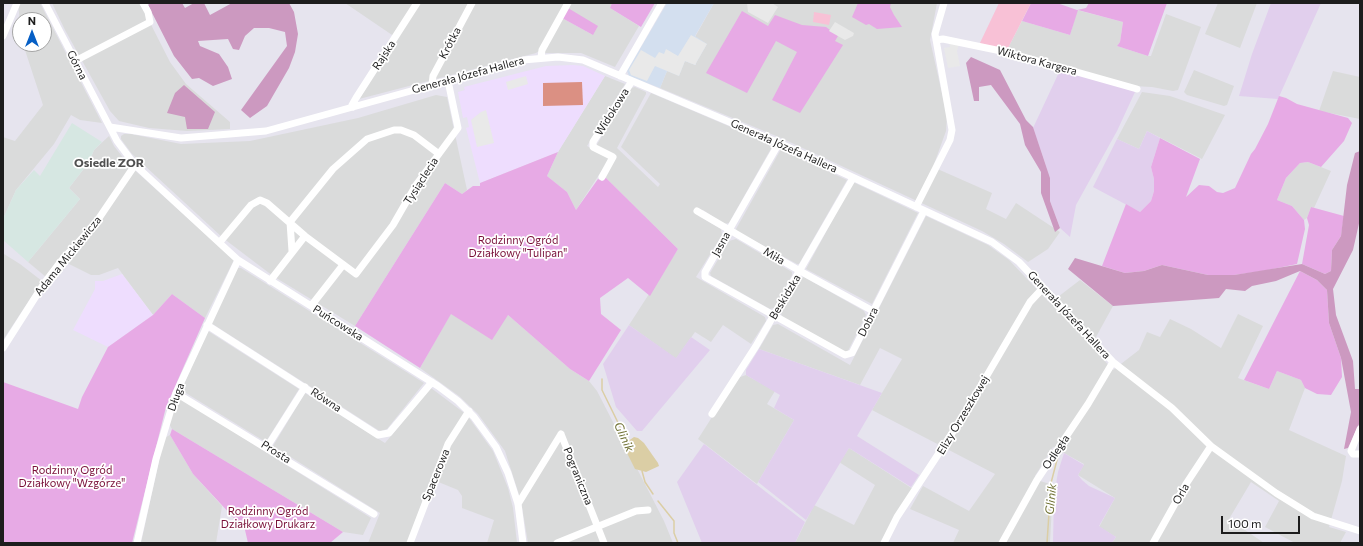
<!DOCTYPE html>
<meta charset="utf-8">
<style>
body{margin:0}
#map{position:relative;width:1363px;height:546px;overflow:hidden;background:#e6e4ee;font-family:Commissioner,sans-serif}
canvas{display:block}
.frame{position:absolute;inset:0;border:4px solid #1d1d1d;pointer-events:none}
.north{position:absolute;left:12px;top:12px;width:40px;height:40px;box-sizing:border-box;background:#fff;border:1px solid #a5a5a5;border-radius:50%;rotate:0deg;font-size:11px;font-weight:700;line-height:16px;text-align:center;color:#1d1d1d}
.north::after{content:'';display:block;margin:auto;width:14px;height:18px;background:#065fc5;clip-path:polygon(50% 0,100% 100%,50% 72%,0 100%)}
.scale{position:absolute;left:1221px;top:516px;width:79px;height:18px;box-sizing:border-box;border:2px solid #1d1d1d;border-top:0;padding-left:5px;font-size:12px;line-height:14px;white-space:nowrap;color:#1d1d1d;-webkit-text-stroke:3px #fff;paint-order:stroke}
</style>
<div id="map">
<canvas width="1363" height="546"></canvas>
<div class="frame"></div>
<div class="north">N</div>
<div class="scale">100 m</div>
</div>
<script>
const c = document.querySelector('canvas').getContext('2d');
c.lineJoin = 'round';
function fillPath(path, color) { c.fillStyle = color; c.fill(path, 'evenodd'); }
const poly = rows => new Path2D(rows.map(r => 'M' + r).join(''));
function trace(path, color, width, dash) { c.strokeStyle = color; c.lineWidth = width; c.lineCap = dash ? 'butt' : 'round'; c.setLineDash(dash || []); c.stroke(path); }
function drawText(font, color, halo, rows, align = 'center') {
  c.font = font + ' Commissioner,sans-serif'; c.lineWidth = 3.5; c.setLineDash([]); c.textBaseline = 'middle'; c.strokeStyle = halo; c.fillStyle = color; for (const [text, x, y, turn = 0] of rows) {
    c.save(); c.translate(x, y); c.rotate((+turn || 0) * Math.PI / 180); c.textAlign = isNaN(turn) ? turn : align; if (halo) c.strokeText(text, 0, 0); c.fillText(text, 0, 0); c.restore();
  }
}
fillPath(poly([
 [18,3,40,3,102,123,80,120,71,115,54,144,16,190,3,219,3,137,15,141,43,105,23,44,44,44,44,20,20,20,20,22],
 [52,3,140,3,170,62,186,84,230,122,230,129,187,131,149,128,119,121,110,111,65,30],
 [345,3,565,3,539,51,536,53,359,99,398,39],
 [571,3,612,3,610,8,639,26,615,67,581,53,545,53,545,49,562,18,593,35,568,8],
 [714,3,937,3,930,40,947,116,946,131,933,167,992,193,986,209,1006,219,1016,203,1060,232,1048,249,1028,262,1004,244,982,231,781,138,660,88,667,71,685,61,696,65,695,37],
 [1218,3,1257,3,1240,48,1205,34],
 [1077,10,1123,22,1120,42,1117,46,1148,56,1151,56,1166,14,1201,27,1178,90,1173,91,1152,87,1133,86,1007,50,1022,21,1070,35],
 [1194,70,1234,86,1227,105,1224,106,1187,95,1184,92],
 [1333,71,1360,77,1360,119,1319,111],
 [605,76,625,84,587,146,610,158,576,210,567,192,547,176,558,152],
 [635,87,646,92,646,94,617,148,658,187,660,184,621,147,651,93,773,145,729,223,724,224,703,210,699,216,721,229,722,235,696,277,765,317,766,321,751,344,723,325,711,342,695,332,676,359,629,325,678,249,605,177,616,156,596,146,631,88],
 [1142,92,1170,96,1225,115,1202,159,1147,131,1139,149,1117,139],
 [436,95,447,97,467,190,462,194,445,183,355,326,273,276,223,238,132,154,121,139,121,136,124,134,131,134,181,144,250,141,358,118],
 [109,136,114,146,128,164,234,260,205,318,172,294,153,315,118,268,99,275,91,275,69,264,62,256,46,277,28,262,80,199,69,188,89,162,94,150],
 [781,149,847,180,799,264,797,264,738,232,736,229],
 [1308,162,1331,171,1314,208,1311,207,1307,218,1304,220,1292,206,1277,200,1286,178,1300,163],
 [853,182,918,213,872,304,806,269],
 [926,216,988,245,1009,260,1050,303,1080,280,1113,306,1091,346,1113,370,1139,350,1147,332,1160,337,1170,319,1191,329,1221,348,1238,314,1263,326,1238,378,1269,389,1277,371,1301,380,1305,388,1289,430,1346,456,1342,481,1329,527,1346,532,1340,543,1295,543,1265,527,1279,501,1251,482,1229,519,1264,543,1112,543,1116,537,1099,527,1115,498,1078,475,1084,464,1053,447,1035,476,1037,480,1053,485,1050,543,953,543,959,530,910,509,923,486,969,511,995,474,872,410,902,359,880,348,860,385,759,349,773,325,778,324,850,365],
 [736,239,792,272,792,275,774,308,770,309,711,276,710,273,729,241],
 [3,251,4,254,20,264,42,281,3,340],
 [237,268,241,268,424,383,387,429,381,431,378,430,211,323],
 [804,277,864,311,866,315,848,351,844,352,782,317,781,313,801,278],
 [451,313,508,315,570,369,589,381,597,391,664,521,673,543,528,543,521,501,505,451,478,414,459,396,420,368],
 [208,331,299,389,267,440,264,441,181,390],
 [746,375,775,391,767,404,794,420,757,484,698,439,737,378],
 [431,388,467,415,493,451,508,488,513,508,517,543,487,543,494,520,462,508,462,496,458,490,431,479,407,543,368,543,380,513,273,446,305,393,385,443],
 [178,397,371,518,363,535,343,532,172,429,169,424],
 [170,435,193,474,222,506,216,543,141,543,164,438],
 [849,448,913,489,895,516,880,543,795,543,814,505,854,525,875,485,839,462]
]), '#dadbdb');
fillPath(poly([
 [667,3,714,3,695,36,707,44,695,65,685,61,679,76,667,71,660,88,629,76,627,71]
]), '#d3dfef');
fillPath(poly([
 [72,123,102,142,94,150,89,162,69,188,80,199,28,262,3,240,3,219,16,190,34,170,40,176]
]), '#d6e7e2');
fillPath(poly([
 [573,65,583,66,605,76,558,152,480,183,466,128,469,127,467,117,463,118,458,92,465,90,464,87,546,66],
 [122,274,153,315,108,347,73,330,95,289,95,281,103,281]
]), '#eeddfe');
fillPath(poly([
 [1271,3,1321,3,1278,99,1239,96,1252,54],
 [1061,68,1133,89,1135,92,1117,131,1076,205,1070,237,1060,228,1050,201,1050,178,1033,128],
 [1147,131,1160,138,1151,167,1154,179,1154,191,1151,201,1140,212,1093,187,1117,139,1139,149],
 [629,325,676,358,691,337,710,350,642,431,637,431,616,407,603,364],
 [759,349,882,393,857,436,919,475,911,487,849,448,806,520,758,482,794,420,774,408,780,395,746,375,746,370],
 [704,444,805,522,795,543,702,543,677,482],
 [1064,453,1084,465,1078,475,1082,480,1089,486,1115,498,1099,526,1116,537,1112,543,1053,543,1054,496,1058,472]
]), '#e1cfed');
fillPath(poly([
 [612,3,655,3,641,27,610,8],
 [858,3,891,3,890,7,894,15,902,27,877,29,869,24,866,25,852,17],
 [1031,3,1057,3,1077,10,1086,8,1089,3,1167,3,1148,56,1117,46,1120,42,1123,22,1078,10,1070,35,1022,21],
 [568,8,598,26,593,35,562,18],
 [742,11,768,26,775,15,802,25,826,27,838,36,835,41,843,45,800,113,772,100,797,52,776,41,747,93,706,73],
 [1279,96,1286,98,1297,104,1348,118,1352,123,1344,141,1321,167,1308,162,1300,163,1286,178,1277,200,1292,206,1304,220,1305,229,1297,264,1263,271,1234,275,1208,275,1162,265,1144,271,1125,273,1102,266,1126,204,1140,212,1151,201,1154,191,1154,179,1151,167,1160,138,1200,159,1186,197,1199,185,1209,186,1217,192,1223,193,1235,188,1251,154,1255,149,1268,124],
 [558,152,547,176,567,192,576,210,598,179,602,181,605,177,678,249,650,296,628,278,600,298,601,314,621,330,589,381,570,369,508,315,492,340,451,314,420,368,355,326,445,183,462,194,473,186,480,186,480,183],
 [1311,207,1344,216,1341,236,1332,250,1331,271,1325,274,1302,264,1309,225,1307,218],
 [1300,271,1317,280,1327,290,1329,323,1341,358,1342,377,1331,395,1317,394,1305,388,1301,380,1277,371,1269,389,1244,380],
 [172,294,205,318,166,407,132,543,3,543,3,382,78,409,82,397,108,347,153,315],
 [172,429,343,532,330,543,248,543,245,530,193,474,170,435]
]), '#e7aae5');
fillPath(poly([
 [151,3,182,3,185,8,194,3,204,3,210,15,232,3,289,3,294,12,298,34,295,52,289,68,267,106,250,118,241,110,287,46,285,32,269,28,254,28,245,36,239,50,233,49,228,39,198,41,200,46,219,54,228,67,232,79,213,86,199,78,192,79,174,56,148,5],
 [971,57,1000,70,1026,120,1033,127,1050,178,1050,201,1060,228,1055,232,1041,193,1041,172,1025,145,1020,124,991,85,979,87,979,101,974,101,966,63],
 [184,85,215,112,208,129,187,129,185,117,167,113,175,93],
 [1360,151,1360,219,1353,250,1333,289,1336,315,1353,361,1355,389,1360,389,1360,422,1348,448,1344,449,1351,412,1341,358,1329,323,1327,290,1317,280,1300,271,1276,281,1252,286,1245,291,1226,289,1219,298,1113,306,1068,269,1075,258,1125,273,1144,271,1162,265,1208,275,1234,275,1302,264,1325,274,1331,271,1332,250,1341,236,1347,185,1355,153]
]), '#cc99c0');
fillPath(poly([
 [999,3,1031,3,1007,50,979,45],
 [814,12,831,15,829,25,813,22]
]), '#f8c1d6');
fillPath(poly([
 [582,82,583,105,543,106,543,83]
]), '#db9083');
fillPath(poly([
 [747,3,772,3,778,7,768,23,748,12],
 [835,22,854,33,853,36,845,40,829,31],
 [691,35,707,44,695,65,685,61,679,76,655,66,647,81,631,75,629,70,641,50,655,58,659,52,664,54,666,49,678,56],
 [949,42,959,44,957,51,960,66,948,68,944,48,950,47],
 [526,76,528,84,508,90,506,82],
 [486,110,494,143,477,147,471,120,481,112]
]), '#e9e9e9');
fillPath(poly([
 [634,437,638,438,644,443,658,463,659,466,646,472,635,469,624,447,624,444]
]), '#dbcea5');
trace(poly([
 [602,379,602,390,628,443],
 [642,471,645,482,653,494],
 [658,501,674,521,674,533,678,543],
 [1047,543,1051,483,1058,456]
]), '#dbcea5', 1.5);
trace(poly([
 [45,3,117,141,135,165,238,260,438,386,458,401,474,417,496,447,508,473,518,504,523,543],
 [3,36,17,3],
 [936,40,943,39,1006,52,1137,89],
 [541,57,542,50,568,3],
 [75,61,150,22,148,12,143,3],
 [620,76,662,3],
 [432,85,433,76,472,3],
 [353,107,352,105,356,98,417,3],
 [110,127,181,138,266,131,523,60,558,57,583,60,779,143,992,242,1019,262,1113,362,1172,408,1211,446,1276,493,1313,516,1360,531],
 [779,143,705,272,705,277,845,355,852,353,924,211],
 [602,177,613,157,593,147,593,142,632,81],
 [916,207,950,140,952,130,935,34,944,3],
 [697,211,800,271,873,311],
 [220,242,251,205,260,200,267,203,305,236,356,274,393,225,416,185,458,128,448,81],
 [292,251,290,222,333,169,367,139,394,130,401,130,414,135,439,154],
 [270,281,305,236],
 [311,306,343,265],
 [207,325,378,435,389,433,432,382],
 [3,348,45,282,61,261,95,224,135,165],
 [176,393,374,514],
 [712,414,756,346,853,178],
 [1360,429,1351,451,1353,454,1360,454],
 [561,434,604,543],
 [267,447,305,387],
 [518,504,561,434],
 [137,543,156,459,176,393,238,260],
 [410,543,448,444,469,411],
 [557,543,636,511,648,510],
 [884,543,897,517,962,418,1030,302,1043,288],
 [1002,543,1037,480,1088,404,1113,362],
 [1153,543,1186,484,1211,446]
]), '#fff', 7);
drawText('11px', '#1d1d1d', '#fff', [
 ["Krótka",450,43,-62],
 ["Rajska",384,55,-57],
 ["Wiktora Kargera",1037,61,15],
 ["Górna",77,65,63],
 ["Generała Józefa Hallera",468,75,-15],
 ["Widokowa",612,112,-58],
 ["Generała Józefa Hallera",784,146,24],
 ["Tysiąclecia",421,181,-57],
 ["Jasna",721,244,-61],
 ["Adama Mickiewicza",68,256,-51],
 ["Miła",774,256,30],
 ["Beskidzka",785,297,-59],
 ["Generała Józefa Hallera",1069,315,47],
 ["Dobra",868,322,-63],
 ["Puńcowska",338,323,32],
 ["Długa",176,397,-70],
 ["Równa",326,400,33],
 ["Elizy Orzeszkowej",963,415,-59],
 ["Prosta",276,452,32],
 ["Odległa",1056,452,-56],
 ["Spacerowa",436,475,-68],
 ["Pograniczna",578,476,68],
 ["Orla",1181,494,-61]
]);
drawText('11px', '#780e37', '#fff', [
 ["Rodzinny Ogród",518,240],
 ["Działkowy \"Tulipan\"",518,253],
 ["Rodzinny Ogród",72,470],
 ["Działkowy \"Wzgórze\"",72,483],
 ["Rodzinny Ogród",268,511],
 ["Działkowy Drukarz",268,524]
]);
drawText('bold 12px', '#505050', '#fff', [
 ["Osiedle ZOR",109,163]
]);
drawText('italic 12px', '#727438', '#fff', [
 ["Glinik",624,437,65],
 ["Glinik",1051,499,-85]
]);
</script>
